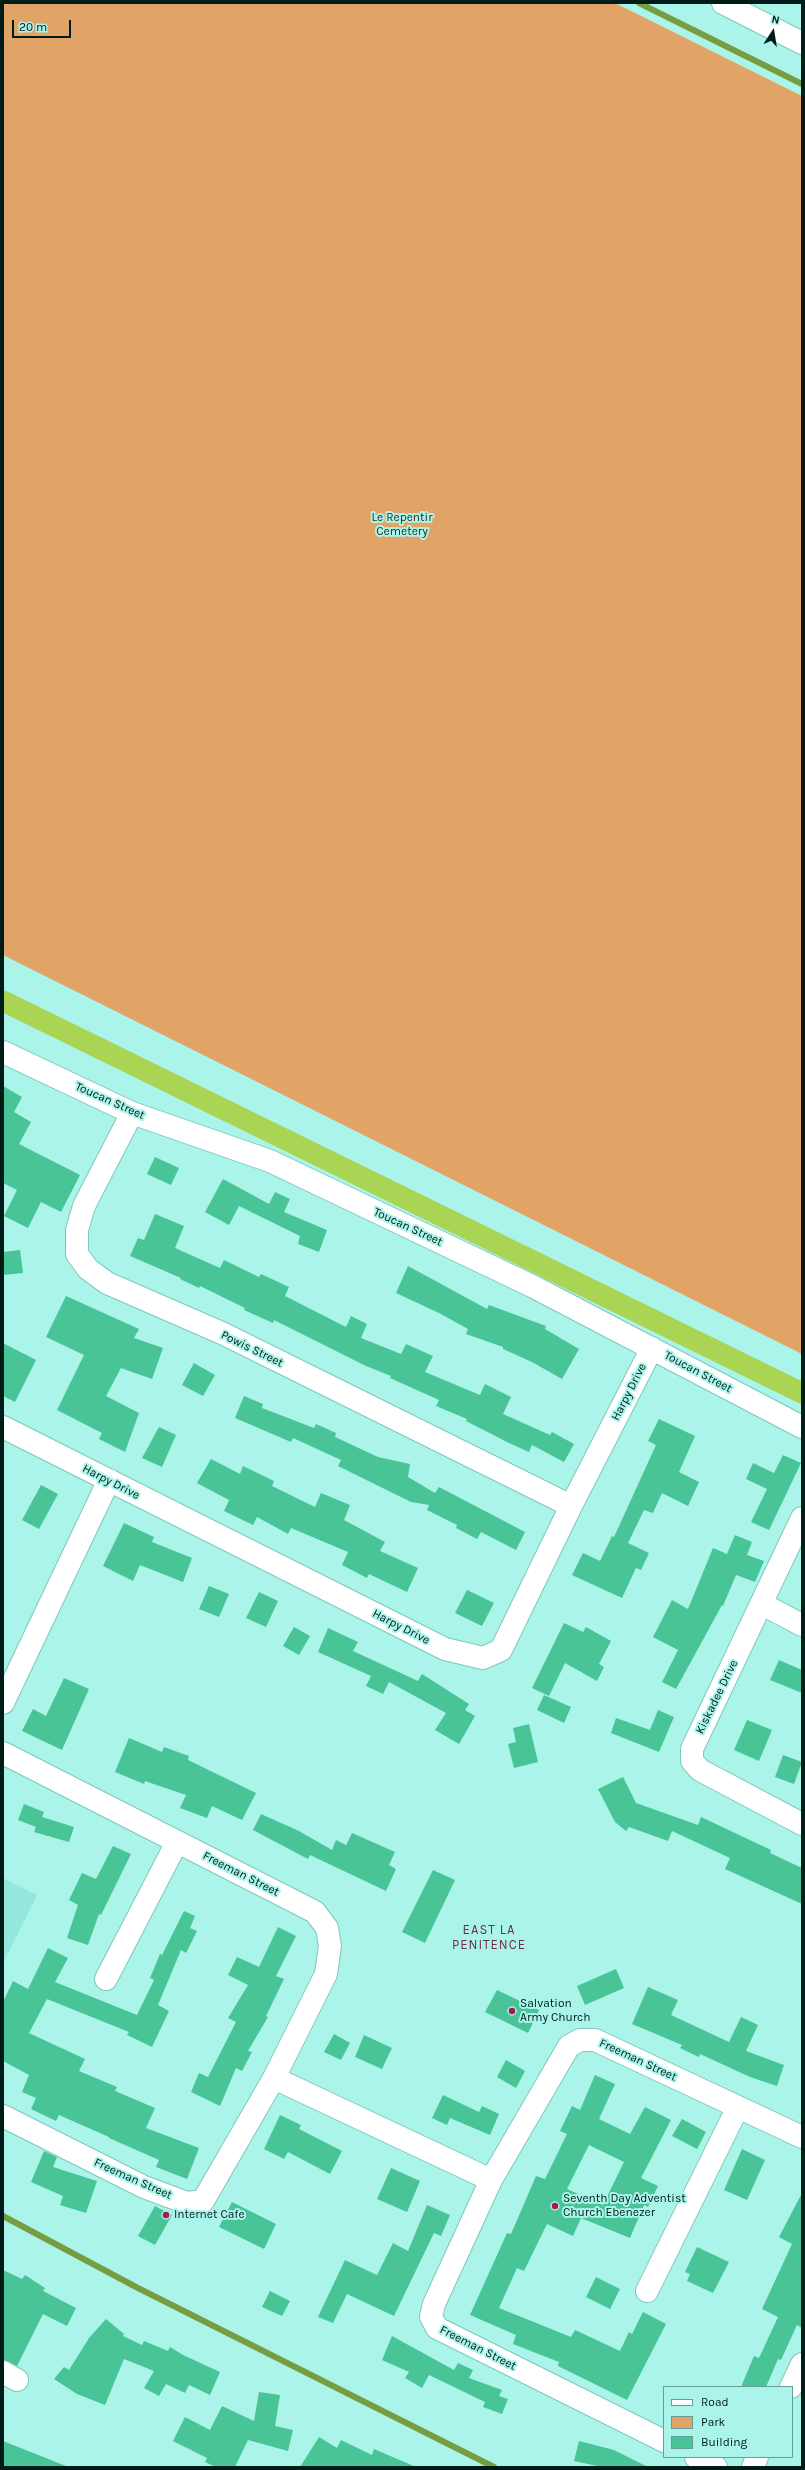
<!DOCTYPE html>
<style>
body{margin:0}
#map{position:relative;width:805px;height:2470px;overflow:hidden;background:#aaf4ea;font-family:Karla,sans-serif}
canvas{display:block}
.frame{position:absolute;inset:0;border:4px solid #001c19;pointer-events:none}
.legend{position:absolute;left:663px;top:2386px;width:130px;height:72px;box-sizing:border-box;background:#aaf4ea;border:1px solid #669e96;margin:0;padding:5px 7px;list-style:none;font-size:12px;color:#001c19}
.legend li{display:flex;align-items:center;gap:8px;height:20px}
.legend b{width:20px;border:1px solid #669e96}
.north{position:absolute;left:753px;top:12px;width:40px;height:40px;-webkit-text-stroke:3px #aaf4ea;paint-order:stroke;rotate:12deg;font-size:11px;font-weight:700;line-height:16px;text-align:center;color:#001c19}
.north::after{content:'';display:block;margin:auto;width:14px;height:18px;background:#001c19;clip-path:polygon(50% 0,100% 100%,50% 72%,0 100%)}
.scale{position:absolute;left:12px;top:20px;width:59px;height:18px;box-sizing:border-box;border:2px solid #001c19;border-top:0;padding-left:5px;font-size:12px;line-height:14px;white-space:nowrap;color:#001c19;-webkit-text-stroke:3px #aaf4ea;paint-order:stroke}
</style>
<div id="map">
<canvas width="805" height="2470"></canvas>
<div class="frame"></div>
<ul class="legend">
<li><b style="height:5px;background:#fff"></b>Road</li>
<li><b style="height:11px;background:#e2a466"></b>Park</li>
<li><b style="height:11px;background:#48c496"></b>Building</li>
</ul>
<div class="north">N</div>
<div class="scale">20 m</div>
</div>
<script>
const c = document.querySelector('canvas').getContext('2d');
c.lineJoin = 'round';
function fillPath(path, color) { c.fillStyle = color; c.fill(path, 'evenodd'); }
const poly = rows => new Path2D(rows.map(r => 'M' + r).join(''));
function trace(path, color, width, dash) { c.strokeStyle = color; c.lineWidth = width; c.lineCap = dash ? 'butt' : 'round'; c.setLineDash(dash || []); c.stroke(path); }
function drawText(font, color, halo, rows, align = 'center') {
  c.font = font + ' Karla,sans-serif'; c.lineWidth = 4; c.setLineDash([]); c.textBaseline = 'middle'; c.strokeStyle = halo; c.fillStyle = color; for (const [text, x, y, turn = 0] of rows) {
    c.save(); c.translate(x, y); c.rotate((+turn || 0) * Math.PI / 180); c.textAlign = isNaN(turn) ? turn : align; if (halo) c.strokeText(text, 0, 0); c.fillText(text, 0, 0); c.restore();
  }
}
fillPath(poly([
 [3,1878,37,1895,3,1963]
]), '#93e7dc');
fillPath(poly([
 [3,3,615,3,802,96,802,1354,3,955]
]), '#e2a466');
trace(poly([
 [639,3,802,84],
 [3,2216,136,2287,494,2467]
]), '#779d42', 6);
trace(poly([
 [3,1001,802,1393]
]), '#aad454', 21);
fillPath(poly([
 [3,1086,22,1097,14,1112,31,1122,19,1144,80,1175,61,1212,41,1202,28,1228,4,1216,17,1190,3,1183],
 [155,1157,179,1168,171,1185,147,1174],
 [223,1179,269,1204,275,1192,290,1199,284,1212,327,1230,319,1252,298,1244,300,1236,239,1206,229,1225,205,1212],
 [155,1214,184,1226,175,1248,220,1268,224,1260,259,1277,261,1274,289,1287,285,1296,346,1327,351,1316,367,1324,361,1338,401,1354,406,1344,433,1356,425,1372,480,1395,485,1384,511,1397,503,1414,550,1435,552,1432,574,1444,564,1462,532,1445,529,1452,509,1443,466,1421,467,1419,436,1406,439,1400,390,1378,391,1376,366,1366,274,1320,273,1323,244,1310,245,1308,200,1286,199,1288,180,1279,181,1278,130,1256,138,1238,144,1240],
 [20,1250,23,1273,3,1275,3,1252],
 [408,1266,487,1309,489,1305,546,1326,545,1329,579,1349,562,1379,532,1362,503,1349,503,1347,466,1334,468,1329,439,1313,396,1293],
 [66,1296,139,1329,134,1338,163,1348,152,1379,121,1368,106,1396,139,1413,125,1452,99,1439,102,1433,57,1410,84,1355,46,1337],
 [3,1343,36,1360,15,1402,3,1396],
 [194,1363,215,1375,203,1396,182,1385],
 [244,1396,263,1404,262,1408,314,1428,316,1424,336,1433,335,1437,378,1457,410,1464,408,1477,435,1493,439,1487,525,1532,516,1550,481,1532,477,1539,456,1528,457,1525,427,1510,429,1505,411,1502,338,1466,341,1460,293,1438,291,1442,235,1418],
 [659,1419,695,1436,679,1472,699,1482,688,1506,662,1493,653,1513,644,1510,628,1543,649,1553,641,1570,636,1568,622,1598,572,1575,583,1553,600,1561,612,1536,614,1537,656,1445,648,1441],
 [159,1427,176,1435,162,1467,142,1458],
 [783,1455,801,1463,769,1530,751,1522,767,1489,746,1479,753,1463,774,1473],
 [211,1459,240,1474,243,1466,274,1481,272,1486,315,1507,321,1493,350,1505,344,1520,385,1542,380,1551,418,1568,407,1592,369,1574,367,1578,342,1565,348,1552,291,1528,288,1534,257,1517,253,1525,224,1511,229,1500,197,1483],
 [41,1485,58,1494,39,1529,22,1520],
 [124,1523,154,1537,152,1542,192,1558,183,1582,140,1565,133,1581,103,1566],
 [735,1535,752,1542,747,1555,764,1561,755,1582,736,1575,723,1606,722,1605,676,1689,662,1682,678,1650,653,1637,672,1600,688,1609,713,1548,727,1554],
 [209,1586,229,1594,219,1617,199,1609],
 [467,1590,494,1603,482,1626,455,1613],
 [259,1592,278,1601,266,1627,246,1618],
 [564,1623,583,1632,586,1627,611,1641,599,1664,604,1667,597,1681,565,1663,549,1696,532,1688],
 [294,1627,310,1636,299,1655,283,1646],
 [328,1628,358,1642,353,1651,418,1681,422,1674,469,1704,465,1710,475,1716,459,1744,435,1730,446,1713,389,1682,383,1694,366,1686,371,1676,318,1652],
 [779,1660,802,1670,802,1693,770,1680],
 [64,1678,89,1689,62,1750,22,1731,33,1709,46,1716],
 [544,1695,571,1707,564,1723,537,1710],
 [658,1710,674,1717,659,1752,611,1733,616,1718,650,1730],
 [747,1720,772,1730,759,1761,734,1750],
 [529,1724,538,1762,514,1768,508,1744,516,1742,513,1728],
 [129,1738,162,1752,164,1747,189,1756,188,1760,256,1793,242,1820,212,1806,207,1818,180,1808,186,1795,145,1781,144,1784,115,1772],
 [783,1755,802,1762,794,1784,775,1777],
 [623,1777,636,1803,698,1825,701,1817,771,1850,770,1853,802,1868,802,1904,725,1869,730,1858,672,1831,668,1841,629,1827,626,1831,615,1822,598,1789],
 [24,1804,44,1812,42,1817,74,1827,69,1842,34,1832,36,1827,18,1820],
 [261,1814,299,1831,332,1850,336,1840,346,1845,352,1833,395,1852,389,1865,396,1869,386,1891,310,1855,308,1859,253,1830],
 [113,1846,131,1854,101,1915,99,1914,88,1945,67,1938,78,1905,69,1900,82,1873,96,1879],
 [433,1870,455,1880,425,1943,402,1932],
 [184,1911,195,1916,190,1928,197,1931,186,1953,181,1950,158,2005,169,2011,152,2047,127,2035,129,2032,47,1999,29,2033,85,2059,79,2071,117,2087,115,2091,155,2108,146,2128,199,2148,187,2179,156,2167,159,2160,109,2138,109,2137,59,2115,56,2121,31,2109,36,2098,22,2092,29,2075,3,2061,3,2002,13,1981,28,1989,48,1948,68,1958,55,1982,137,2015,154,1980,150,1978,160,1954,162,1955],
 [278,1927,296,1936,276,1976,284,1979,266,2016,268,2017,248,2051,252,2052,242,2071,236,2068,220,2106,191,2092,199,2073,208,2077,236,2022,228,2018,248,1985,228,1975,237,1957,259,1967],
 [616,1969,624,1988,585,2005,577,1986],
 [648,1987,678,2000,671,2015,729,2042,741,2017,758,2025,746,2051,784,2065,777,2086,750,2077,700,2054,699,2057,680,2048,682,2045,632,2024],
 [497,1990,539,2010,528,2033,485,2012],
 [334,2034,350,2043,341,2060,324,2052],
 [364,2035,392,2048,382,2069,355,2057],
 [506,2060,525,2071,516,2088,497,2077],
 [595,2075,615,2084,599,2119,630,2134,645,2107,671,2120,641,2178,658,2186,648,2207,644,2205,630,2238,581,2218,573,2236,547,2224,524,2271,517,2268,499,2308,571,2337,575,2330,620,2351,629,2332,632,2334,643,2312,666,2324,627,2400,558,2366,559,2362,513,2344,516,2335,470,2315,507,2233,511,2234,536,2176,545,2179,567,2134,560,2131,572,2106,580,2110],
 [589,2145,624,2162,603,2205,567,2189],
 [443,2095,479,2112,482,2106,499,2114,490,2135,450,2118,447,2125,432,2118],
 [280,2115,301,2125,299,2129,342,2151,330,2174,288,2152,284,2159,264,2149],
 [682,2119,706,2132,697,2149,672,2136],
 [742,2149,765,2160,747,2200,724,2190],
 [44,2151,57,2157,53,2167,97,2181,86,2213,60,2205,63,2196,31,2182],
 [391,2168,420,2181,407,2212,377,2199],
 [802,2193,802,2328,797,2325,781,2360,778,2359,766,2387,741,2387,754,2356,759,2358,778,2317,762,2309,792,2244,779,2237],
 [232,2202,276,2224,264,2249,219,2227],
 [427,2205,450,2215,441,2236,434,2233,394,2316,347,2294,333,2323,318,2317,345,2260,377,2275,393,2243,408,2251],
 [155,2206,172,2215,155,2245,138,2236],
 [697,2247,729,2262,713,2293,687,2281,690,2274,685,2272],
 [3,2270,22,2279,25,2275,45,2288,43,2291,76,2308,67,2326,43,2314,17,2366,3,2360],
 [596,2277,620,2289,610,2309,586,2297],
 [270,2291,290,2301,282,2316,262,2307],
 [106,2319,124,2334,123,2336,142,2345,144,2341,168,2351,170,2347,183,2355,220,2372,210,2395,189,2385,185,2393,166,2384,159,2396,144,2388,154,2371,124,2359,105,2405,77,2394,54,2379,64,2367,69,2370,89,2338],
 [392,2336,454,2370,458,2363,473,2370,469,2378,502,2390,499,2396,508,2399,502,2414,483,2407,485,2402,429,2375,422,2388,405,2378,409,2372,382,2360],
 [259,2392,280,2395,275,2426,293,2430,288,2451,248,2440,235,2467,216,2467,205,2462,207,2458,173,2441,185,2417,210,2430,222,2406,254,2421],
 [319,2437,337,2448,341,2440,372,2455,374,2449,416,2467,300,2467],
 [3,2441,66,2466,66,2467,3,2467],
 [579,2441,614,2450,648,2467,602,2467,574,2461]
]), '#48c496');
const minor = poly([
 [723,3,802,43],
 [3,1052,132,1113,270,1161,534,1287,802,1427],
 [132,1113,84,1206,77,1230,77,1254,88,1269,107,1283,224,1334,571,1506],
 [3,1427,445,1649,483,1658,501,1650,571,1506,652,1348],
 [802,1518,692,1749,692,1761,700,1770,802,1824],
 [762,1604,802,1625],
 [3,1703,109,1480],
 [3,1753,315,1912,327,1928,330,1946,326,1974,274,2078],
 [106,1979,177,1842],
 [3,2116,144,2187,187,2203,203,2201,274,2078,491,2180,434,2304,431,2317,437,2328,664,2441],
 [491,2180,569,2046,580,2040,595,2040,802,2137],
 [647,2291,738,2107],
 [3,2372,17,2380],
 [791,2387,802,2364],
 [696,2457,716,2467],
 [753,2467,757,2457]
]);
trace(minor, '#7fc8be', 24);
trace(minor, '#fff', 22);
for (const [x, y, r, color] of [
 [512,2011,4,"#aa1851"],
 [555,2206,4,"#aa1851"],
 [166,2215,4,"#aa1851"]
]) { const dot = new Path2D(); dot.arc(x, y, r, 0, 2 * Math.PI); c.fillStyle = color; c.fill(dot); trace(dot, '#aaf4ea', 1.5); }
drawText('12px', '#382615', '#aaf4ea', [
 ["Le Repentir",402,518],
 ["Cemetery",402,532]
]);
drawText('12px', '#001c19', '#aaf4ea', [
 ["Toucan Street",110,1101,24],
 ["Toucan Street",408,1227,25],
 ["Powis Street",252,1349,26],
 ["Toucan Street",698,1372,28],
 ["Harpy Drive",629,1392,-63],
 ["Harpy Drive",111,1482,27],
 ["Harpy Drive",401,1627,27],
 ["Kiskadee Drive",717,1697,-64],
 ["Freeman Street",241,1874,27],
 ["Freeman Street",638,2060,25],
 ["Freeman Street",133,2179,24],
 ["Freeman Street",478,2348,27]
]);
drawText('12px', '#001c19', '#aaf4ea', [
 ["Salvation",520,2004],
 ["Army Church",520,2018],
 ["Seventh Day Adventist",563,2199],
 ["Church Ebenezer",563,2213],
 ["Internet Cafe",174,2215]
], 'left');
c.letterSpacing = '1px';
drawText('13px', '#712b3f', '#aaf4ea', [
 ["EAST LA",489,1930],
 ["PENITENCE",489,1945]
]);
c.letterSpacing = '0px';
</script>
